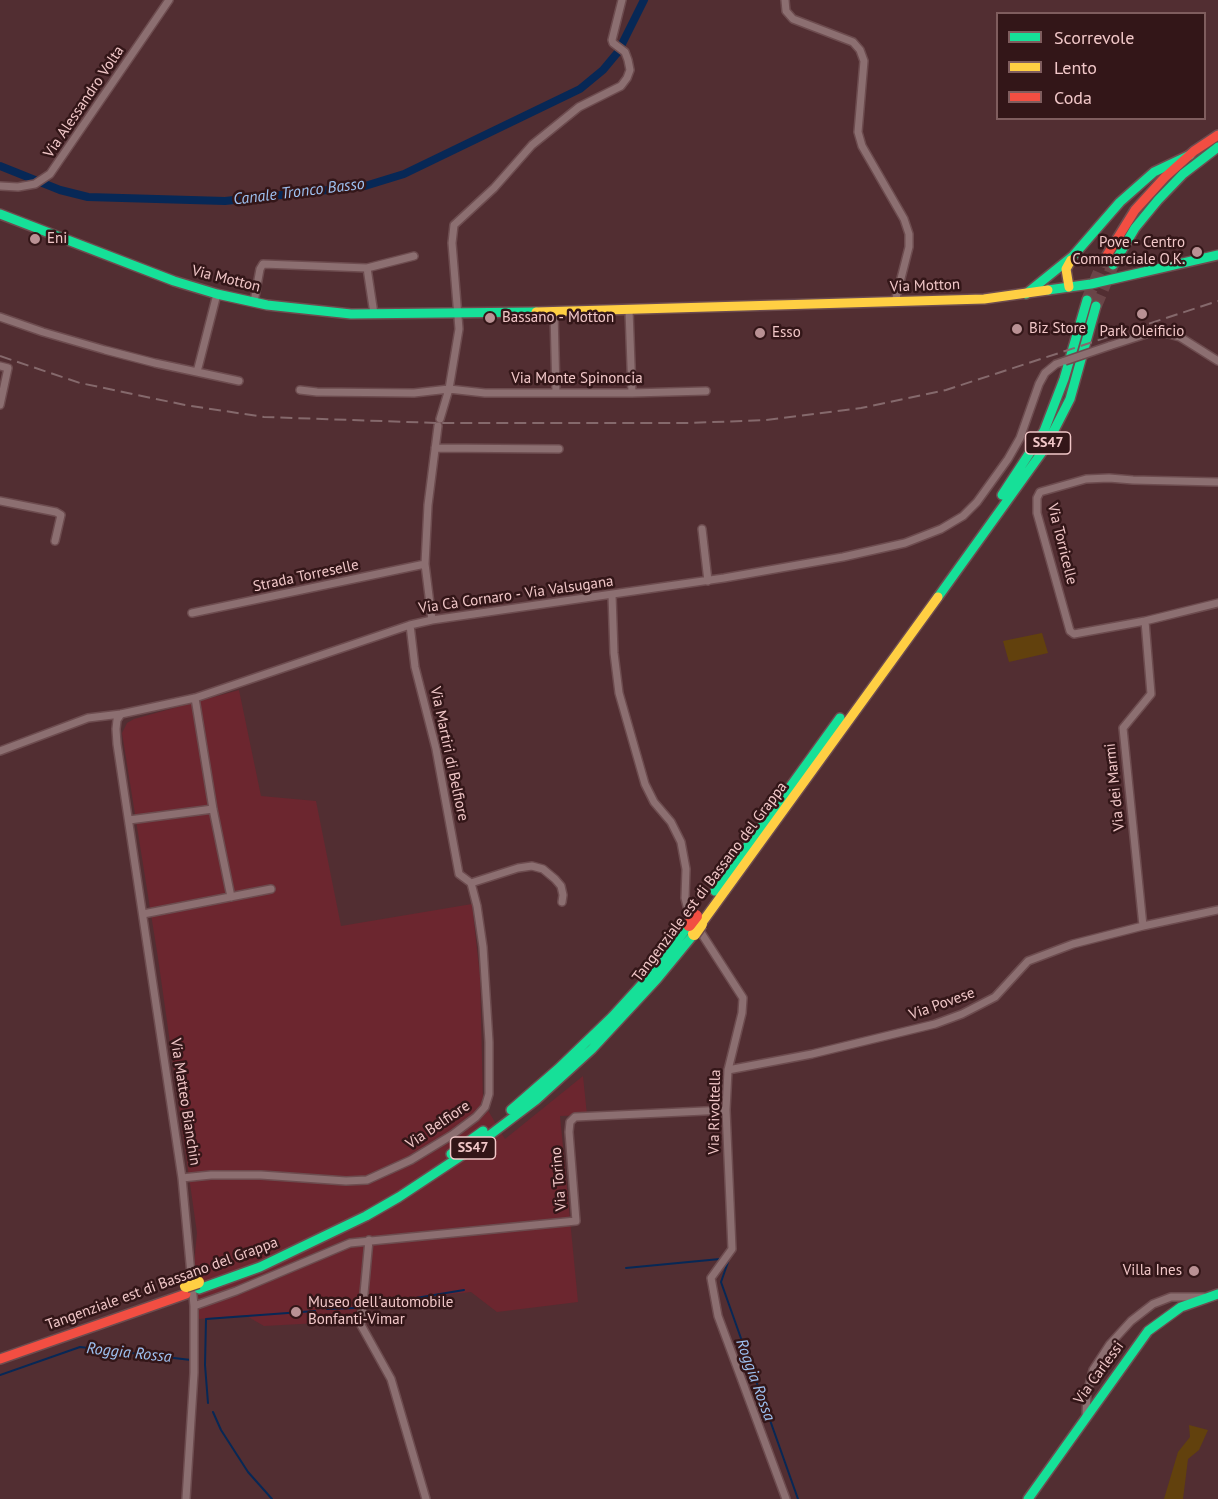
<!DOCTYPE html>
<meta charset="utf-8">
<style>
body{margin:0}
#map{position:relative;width:1218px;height:1499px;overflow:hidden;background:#522e32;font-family:"PT Sans",sans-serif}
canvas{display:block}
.legend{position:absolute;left:996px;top:12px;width:210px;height:108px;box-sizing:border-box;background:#331618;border:2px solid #7f5d5e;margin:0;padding:8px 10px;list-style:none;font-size:18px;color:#f1c7c8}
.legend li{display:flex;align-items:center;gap:12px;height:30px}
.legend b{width:30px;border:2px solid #7f5d5e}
</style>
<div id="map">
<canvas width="1218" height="1499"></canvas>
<ul class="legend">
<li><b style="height:8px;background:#16e098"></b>Scorrevole</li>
<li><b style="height:8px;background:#ffcf43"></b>Lento</li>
<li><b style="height:8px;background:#f24e42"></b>Coda</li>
</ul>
</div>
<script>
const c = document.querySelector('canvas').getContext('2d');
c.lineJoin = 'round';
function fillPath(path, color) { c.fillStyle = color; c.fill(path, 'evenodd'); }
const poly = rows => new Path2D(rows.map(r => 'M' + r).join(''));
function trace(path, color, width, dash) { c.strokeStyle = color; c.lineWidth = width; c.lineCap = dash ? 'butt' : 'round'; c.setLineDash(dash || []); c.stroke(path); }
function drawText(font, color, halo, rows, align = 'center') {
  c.font = font + ' "PT Sans",sans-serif'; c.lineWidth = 5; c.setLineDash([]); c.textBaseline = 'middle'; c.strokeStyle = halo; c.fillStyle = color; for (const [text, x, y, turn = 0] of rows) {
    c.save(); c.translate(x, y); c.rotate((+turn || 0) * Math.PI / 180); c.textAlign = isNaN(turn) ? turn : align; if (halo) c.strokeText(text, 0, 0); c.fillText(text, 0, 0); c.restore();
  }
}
fillPath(poly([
 [239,690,261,796,316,801,341,926,472,904,480,976,483,1102,505,1139,583,1076,587,1115,560,1116,578,1302,497,1312,471,1292,357,1305,356,1321,264,1326,245,1315,199,1319,194,1264,197,1233,158,958,122,733,127,723,134,719]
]), '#6c262f');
fillPath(poly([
 [1042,633,1048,653,1009,662,1003,641],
 [1189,1425,1208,1430,1199,1450,1188,1459,1183,1499,1164,1499,1178,1452,1190,1437]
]), '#62410d');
trace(poly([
 [728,1262,721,1282,798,1499],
 [626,1268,720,1259],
 [368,1306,464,1290],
 [327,1309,355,1308],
 [0,1375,80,1347,191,1360],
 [208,1403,205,1365,206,1319,315,1311],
 [213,1412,221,1430,248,1472,272,1499]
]), '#072856', 2);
trace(poly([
 [0,166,60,190,88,197,225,201,365,186,404,174,580,89,603,70,618,52,644,0]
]), '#072856', 8);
trace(poly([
 [1087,300,1104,260],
 [1096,306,1113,265]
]), '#6a4548', 12, [12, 6]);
const street = poly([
 [785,0,786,11,793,19,853,42,860,50,864,61,858,132,862,146,904,219,909,234,909,247,895,302],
 [0,186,18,187,35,184,50,174,169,0],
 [367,268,374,314],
 [254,302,260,269,263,264,367,268,414,256],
 [629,310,632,393],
 [554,312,556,393],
 [0,317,43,332,105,350,155,363,239,381],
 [1109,346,1146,334,1161,332,1180,337,1218,361],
 [0,366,8,368,0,405],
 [197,372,217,294],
 [300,390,317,392,414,393,449,389,485,393,632,393,706,391],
 [440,419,449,389,459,329,452,243,454,225,494,188,532,145,579,107,621,86,627,78,630,70,628,60,625,52,613,43,612,40,622,0],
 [435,448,559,449],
 [1218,482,1133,480,1109,478,1086,479,1040,492,1037,498,1037,513,1070,631,1074,634,1145,621,1218,603],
 [0,501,56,512,61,515,55,541],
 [702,529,708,581],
 [612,595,614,653,619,693,645,784,654,802,671,822,681,842,686,869,685,898,689,914,743,998,742,1013,728,1070,726,1110,732,1249,711,1278,718,1316,786,1499],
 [192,613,425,564],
 [432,620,425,564,428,505,438,426],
 [410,625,415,667,436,749,459,874,471,883],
 [195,698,213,809,231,897],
 [121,714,117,720,116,729,117,744,182,1178,194,1306,194,1373,186,1499],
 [0,751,88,718,121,714,195,698,410,625,432,620,724,578,843,557,905,543,941,529,963,516,977,502,1008,459,1020,438,1039,384,1045,373,1056,364,1065,361],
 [129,820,213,809],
 [471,883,518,868,532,866,543,869,555,879,561,886,563,895,562,902],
 [143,914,271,889],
 [1143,926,1123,728,1151,694,1145,621],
 [728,1070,812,1054,935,1024,962,1014,995,997,1028,961,1073,944,1143,926,1218,910],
 [182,1178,211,1175,261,1175,346,1181,367,1180,411,1160,452,1135,476,1117,485,1107,489,1094,489,1042,483,947,477,906,471,883],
 [369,1240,361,1325,391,1379,426,1499],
 [194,1306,236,1291,350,1243,576,1221,569,1132,570,1122,575,1117,726,1110],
 [1086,1417,1087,1394,1093,1370,1110,1344,1131,1321,1153,1304,1171,1297,1204,1297]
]);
const fast = poly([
 [0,214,174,281,217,294,267,305,351,314,536,312],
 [1113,265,1135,228,1158,200,1183,174,1218,147],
 [1048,290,1091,284,1218,255],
 [1026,294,1073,256,1120,202,1154,172,1190,155],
 [1002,495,1044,431,1064,379,1087,300],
 [938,597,1045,448,1070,399,1096,306],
 [715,891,840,718],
 [511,1110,558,1069,612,1017,654,971,689,925],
 [451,1154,483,1131],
 [199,1289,260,1267,366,1216,399,1197,470,1150,536,1100,592,1049,657,979,694,934],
 [1028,1499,1148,1331,1181,1307,1218,1294]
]);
const slow = poly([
 [1069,287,1066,269,1071,260],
 [536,312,984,299,1048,290],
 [701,924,938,597]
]);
const jam = poly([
 [1104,260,1135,210,1165,177,1194,151,1218,135],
 [0,1359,186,1294]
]);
trace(street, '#6d4c4f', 10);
trace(fast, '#6d4c4f', 12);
trace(slow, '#6d4c4f', 12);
trace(jam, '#6d4c4f', 12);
trace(street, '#8c6f71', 7);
trace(fast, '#16e098', 9);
trace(slow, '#ffcf43', 9);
trace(jam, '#f24e42', 9);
trace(poly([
 [0,356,80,383,185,405,264,417,439,423,690,423,766,420,861,408,946,390,1218,301]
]), '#85696c', 2, [12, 6]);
const streetBridge = poly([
 [1065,361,1109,346]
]);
const slowBridge = poly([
 [694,934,701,924],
 [186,1286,198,1282]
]);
const jamBridge = poly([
 [689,925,696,916]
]);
trace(streetBridge, '#6d4c4f', 10, []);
trace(slowBridge, '#6d4c4f', 15, []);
trace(jamBridge, '#6d4c4f', 15, []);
trace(streetBridge, '#8c6f71', 7);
trace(slowBridge, '#ffcf43', 12);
trace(jamBridge, '#f24e42', 12);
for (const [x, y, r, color] of [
 [35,239,6,"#b99194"],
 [1197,252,6,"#b99194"],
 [1142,314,6,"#b99194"],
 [490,318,6,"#b99194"],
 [1017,329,6,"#b99194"],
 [760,333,6,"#b99194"],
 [1194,1271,6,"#b99194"],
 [296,1312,6,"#b99194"]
]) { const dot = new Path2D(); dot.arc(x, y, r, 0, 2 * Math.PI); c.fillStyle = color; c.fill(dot); trace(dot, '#331618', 2); }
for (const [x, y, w] of [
 [1048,443,45],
 [473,1148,45]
]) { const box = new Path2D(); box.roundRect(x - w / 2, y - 11, w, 22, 4.5); c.fillStyle = '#331618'; c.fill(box); trace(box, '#f1c7c8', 1.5); }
drawText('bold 14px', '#f1c7c8', null, [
 ["SS47",1048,443],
 ["SS47",473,1148]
]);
drawText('15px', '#f1c7c8', '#331618', [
 ["Via Alessandro Volta",84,102,-56],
 ["Via Motton",226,279,14],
 ["Via Motton",925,286,-2],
 ["Via Monte Spinoncia",577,379],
 ["Via Torricelle",1062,544,76],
 ["Strada Torreselle",306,576,-12],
 ["Via Cà Cornaro - Via Valsugana",516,595,-8],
 ["Via Martiri di Belfiore",449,754,78],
 ["Via dei Marmi",1115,787,-96],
 ["Tangenziale est di Bassano del Grappa",710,882,-53],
 ["Via Povese",942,1004,-20],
 ["Via Matteo Bianchin",185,1102,81],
 ["Via Rivoltella",715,1112,-89],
 ["Via Belfiore",438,1125,-34],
 ["Via Torino",559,1179,-95],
 ["Tangenziale est di Bassano del Grappa",162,1284,-20],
 ["Via Carlessi",1099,1373,-54]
]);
drawText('15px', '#f1c7c8', '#331618', [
 ["Eni",47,239],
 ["Pove - Centro",1185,243,"right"],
 ["Commerciale O.K.",1185,260,"right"],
 ["Bassano - Motton",502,318],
 ["Biz Store",1029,329],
 ["Park Oleificio",1142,332,"center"],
 ["Esso",772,333],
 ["Villa Ines",1182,1271,"right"],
 ["Museo dell'automobile",308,1303],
 ["Bonfanti-Vimar",308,1320]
], 'left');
drawText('italic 16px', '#9ec1f1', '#331618', [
 ["Canale Tronco Basso",299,192,-7],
 ["Roggia Rossa",129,1353,6],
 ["Roggia Rossa",755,1380,70]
]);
</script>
